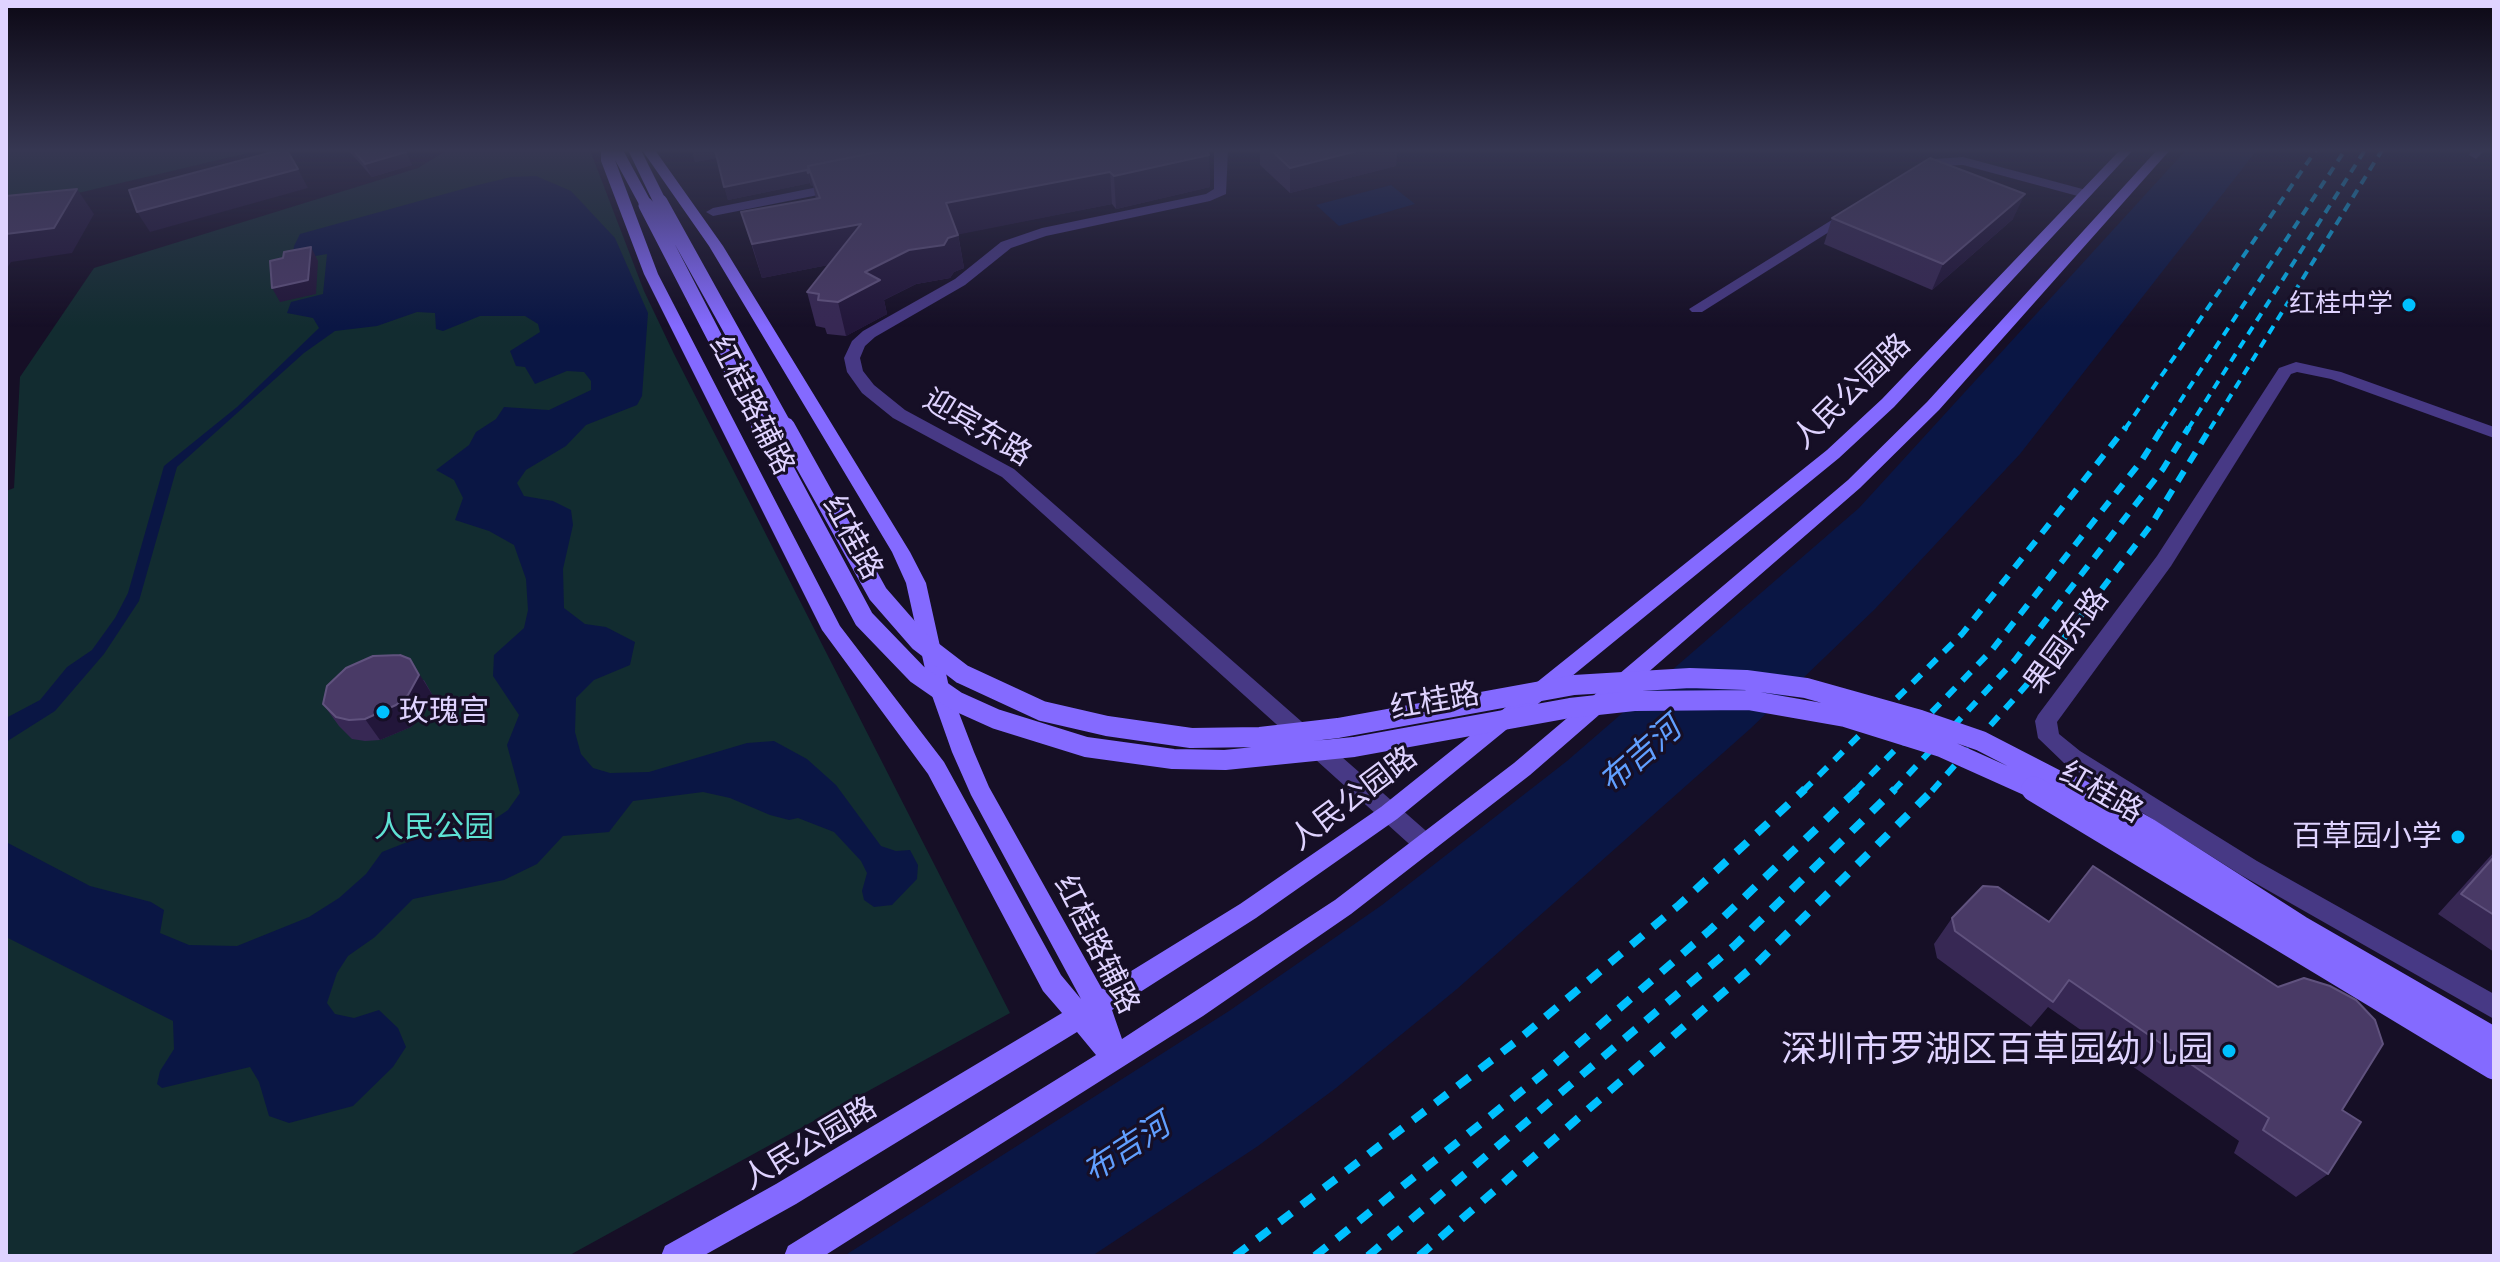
<!DOCTYPE html>
<meta charset="utf-8">
<style>
body{margin:0}
#map{position:relative;width:2500px;height:1262px;overflow:hidden;background:#160f26;font-family:Karla,sans-serif}
canvas{display:block}
.frame{position:absolute;inset:0;border:8px solid #dfd3ff;pointer-events:none}
</style>
<div id="map">
<canvas width="2500" height="1262"></canvas>
<div class="frame"></div>
</div>
<script>
const c = document.querySelector('canvas').getContext('2d');
c.lineJoin = 'round';
function fillPath(path, color) { c.fillStyle = color; c.fill(path, 'evenodd'); }
const poly = rows => new Path2D(rows.map(r => 'M' + r).join(''));
function trace(path, color, width, dash) { c.strokeStyle = color; c.lineWidth = width; c.lineCap = dash ? 'butt' : 'round'; c.setLineDash(dash || []); c.stroke(path); }
function drawText(font, color, halo, rows, align = 'center') {
  c.font = font + ' Karla,"Noto Sans SC",sans-serif'; c.lineWidth = 6; c.setLineDash([]); c.textBaseline = 'middle'; c.strokeStyle = halo; c.fillStyle = color; for (const [text, x, y, turn = 0] of rows) {
    c.save(); c.translate(x, y); c.rotate((+turn || 0) * Math.PI / 180); c.textAlign = isNaN(turn) ? turn : align; if (halo) c.strokeText(text, 0, 0); c.fillText(text, 0, 0); c.restore();
  }
}
fillPath(poly([
 [6,150,261,150,6,210],
 [447,150,590,150,644,291,674,354,1010,1013,568,1256,6,1256,6,491,14,488,20,377,94,268,418,168]
]), '#122c30');
fillPath(poly([
 [2186,150,2257,150,2020,454,1875,609,1750,729,1457,989,1336,1088,1258,1146,1092,1256,844,1256,1229,1011,1382,905,1567,761,1859,508],
 [536,176,571,191,615,238,648,313,642,396,637,405,586,425,566,446,526,470,517,483,524,496,553,501,571,510,573,525,563,569,564,608,585,624,606,627,635,642,630,665,594,680,576,698,575,732,581,754,593,768,610,773,649,772,747,743,774,741,807,759,836,785,881,846,896,851,910,850,918,865,917,879,892,905,874,907,864,900,862,891,867,873,861,861,834,832,798,818,789,820,770,815,730,798,703,792,633,801,609,832,563,836,537,864,504,880,413,899,375,937,348,956,337,973,327,1003,335,1014,354,1018,379,1010,398,1028,406,1047,393,1067,353,1106,289,1123,269,1116,259,1082,250,1067,162,1088,157,1084,160,1071,174,1049,173,1021,6,937,6,842,90,886,151,902,164,910,160,933,189,945,237,946,309,917,339,898,366,874,382,852,443,828,486,825,508,810,520,793,507,745,519,715,493,676,494,655,524,628,528,610,526,579,514,545,489,531,455,520,463,498,454,480,436,470,469,445,476,432,496,419,504,407,549,410,591,390,591,381,584,372,567,371,535,384,525,367,516,366,510,351,540,332,538,324,525,316,480,316,443,331,436,329,435,313,417,312,377,326,335,331,304,353,177,467,139,601,104,654,55,711,6,742,6,718,40,700,67,667,92,650,115,618,128,593,164,466,237,407,319,328,313,318,287,313,291,302,323,294,327,254,292,260,294,246,300,234,470,187,511,177],
 [1391,185,1415,204,1339,226,1316,205]
]), '#0a1644');
fillPath(poly([
 [1214,150,1228,150,1226,194,1210,201,1046,236,1011,248,965,285,875,337,865,346,860,358,863,371,874,385,905,410,1014,469,1433,837,1437,844,1433,851,1425,854,1417,851,1002,477,893,418,862,393,847,372,844,358,852,341,863,331,955,279,1001,242,1042,228,1206,194,1214,189,1214,150],
 [2472,150,2485,150,2476,159,2469,155,2472,150],
 [1963,157,2090,191,2092,194,2085,198,1963,165,1940,166,1915,176,1908,172,1933,159,1963,157],
 [838,183,845,187,843,190,713,216,706,212,713,208,838,183],
 [1851,208,1856,209,1856,215,1702,312,1692,312,1689,309,1851,208],
 [2296,362,2341,372,2494,427,2494,438,2331,379,2297,372,2291,374,2171,566,2057,722,2059,734,2080,751,2257,861,2494,994,2494,1019,2241,875,2064,763,2038,738,2035,721,2038,715,2157,556,2279,368,2296,362]
]), '#473985');
fillPath(poly([
 [601,150,623,150,653,205,641,208,615,160,658,274,840,626,944,762,1061,975,1081,999,971,795,952,752,929,687,906,583,892,552,709,246,642,150,655,150,723,246,910,552,926,583,949,687,974,752,989,787,1102,989,1240,904,1381,807,1827,450,1882,399,2120,150,2133,150,1894,407,1839,458,1397,819,1256,918,1112,1010,1122,1039,1335,900,1514,763,1848,480,1927,402,2157,150,2170,150,1939,410,1860,488,1530,775,1351,914,1203,1016,824,1256,784,1256,788,1246,1096,1055,1077,1032,796,1204,703,1256,661,1256,665,1246,776,1184,1062,1013,1043,991,928,774,822,630,644,274,601,161,601,150],
 [628,150,641,150,667,202,665,205,653,202,628,150]
]), '#846aff');
trace(poly([
 [2125,429,2316,150],
 [2162,429,2345,150],
 [2188,429,2365,150],
 [2210,429,2382,150]
]), '#00c0fe', 4, [9, 7]);
trace(poly([
 [1803,791,1962,634,2126,427],
 [1855,791,1992,650,2142,460,2163,427],
 [1893,791,2015,660,2163,469,2189,427],
 [1932,791,2038,672,2151,525,2211,427]
]), '#00c0fe', 6, [12, 10]);
trace(poly([
 [1235,1256,1518,1040,1679,905,1805,789],
 [1315,1256,1548,1070,1710,930,1858,789],
 [1368,1256,1734,946,1895,789],
 [1419,1256,1756,964,1934,789]
]), '#00c0fe', 8, [15, 13]);
trace(poly([
 [660,202,786,429],
 [646,205,762,429]
]), '#846aff', 15);
trace(poly([
 [761,427,864,619,917,674,956,701,996,719,1086,747,1173,759,1225,760,1354,747,1570,708,1634,701,1748,700,1845,717,1941,747,2039,791],
 [785,427,878,594,919,641,962,674,1042,711,1107,726,1191,738,1260,737,1338,728,1574,685,1690,678,1746,680,1806,688,1920,720,1981,741,2078,791]
]), '#846aff', 20);
trace(poly([
 [2034,789,2494,1067],
 [2075,789,2147,830,2300,928,2494,1040]
]), '#846aff', 25);
fillPath(poly([
 [348,150,404,150,412,165,372,177],
 [692,150,1209,155,1210,187,1116,209,1112,204,958,234,964,268,954,272,950,278,916,284,884,300,887,314,846,336,827,334,825,328,816,326,807,292,828,265,762,278,741,212,816,199,813,186,811,186,810,183,728,200,717,158,695,162],
 [1260,150,1399,150,1397,152,1396,166,1290,193,1260,165],
 [1832,218,2013,219,1932,290,1824,244],
 [424,680,433,696,422,717,411,727,380,740,365,741,352,739,339,726,323,704],
 [2494,852,2494,952,2438,914],
 [1952,918,2049,922,2342,1110,2328,1174,2296,1197,2234,1153,2239,1141,2048,1007,2031,1027,1937,958,1934,944]
]), '#372854');
fillPath(poly([
 [692,150,715,150,718,158,695,162],
 [1361,150,1399,150,1397,152,1396,166,1290,193,1290,168],
 [406,152,412,165,372,177,365,164],
 [1209,155,1210,187,1116,209,1114,176],
 [298,169,308,188,150,232,137,212],
 [807,170,810,183,728,200,724,187],
 [809,172,813,186,811,186,808,173],
 [1110,172,1112,204,951,236,946,203],
 [77,189,94,214,72,253,11,262,6,270,6,234],
 [2025,194,2013,219,1932,290,1943,264],
 [861,224,869,257,762,278,752,244],
 [958,235,964,268,954,272,950,278,916,284,884,300,887,314,846,336,838,302,865,272,909,250],
 [311,247,318,261,316,294,280,302,272,288],
 [410,659,433,696,422,717,411,727,380,740,365,719]
]), '#22163a');
const building = poly([
 [280,150,287,150,298,169,137,212,129,190,280,150],
 [353,150,404,150,406,152,365,164,353,150],
 [715,150,888,150,808,166,809,172,808,173,807,170,724,187,715,150],
 [888,150,1207,150,1209,155,1114,176,1110,172,946,203,958,235,948,238,944,245,909,250,865,272,880,280,838,302,818,300,819,294,807,292,861,224,752,244,741,212,820,198,808,166,888,150],
 [1271,150,1361,150,1290,168,1271,150],
 [1930,158,2025,194,1943,264,1832,218,1930,158],
 [77,189,54,228,6,234,6,196,77,189],
 [311,247,308,280,272,288,270,261,283,258,284,252,311,247],
 [400,655,410,659,419,675,408,695,396,705,365,719,349,720,336,717,323,704,327,686,346,668,373,656,400,655],
 [2494,857,2494,915,2461,894,2494,857],
 [2093,866,2278,987,2304,978,2330,986,2356,1000,2375,1020,2383,1044,2342,1110,2361,1122,2328,1174,2263,1130,2269,1118,2069,980,2053,1002,1955,931,1952,918,1983,886,1998,887,2049,922,2093,866]
]);
fillPath(building, '#493a66');
trace(building, '#60527e', 2);
const sky = c.createLinearGradient(0, 0, 0, 327);
sky.addColorStop(0, '#0c0815');
sky.addColorStop(0.46, '#363752');
sky.addColorStop(1, '#36375200');
c.fillStyle = sky;
c.fillRect(0, 0, 2500, 327);
for (const [x, y, r, color] of [
 [2409,305,8,"#00c0fe"],
 [383,712,8,"#00c0fe"],
 [2458,837,8,"#00c0fe"],
 [2229,1051,8,"#00c0fe"]
]) { const dot = new Path2D(); dot.arc(x, y, r, 0, 2 * Math.PI); c.fillStyle = color; c.fill(dot); trace(dot, '#160f26', 3); }
drawText('26px', '#dfd3ff', '#160f26', [
 ["红桂中学",2393,305]
], 'right');
drawText('30px', '#dfd3ff', '#160f26', [
 ["人民公园路",1852,392,-44],
 ["红桂路辅路",751,406,63],
 ["迎宾东路",977,428,31],
 ["红桂路",852,538,61],
 ["果园东路",2067,641,-54],
 ["红桂路",1435,702,-10],
 ["红桂路",2101,793,30],
 ["人民公园路",1354,799,-37],
 ["红桂路辅路",1096,945,63],
 ["人民公园路",810,1144,-31]
]);
drawText('30px', '#dfd3ff', '#160f26', [
 ["玫瑰宫",399,712],
 ["百草园小学",2442,837,"right"]
], 'left');
drawText('30px', '#5ee1d3', '#160f26', [
 ["人民公园",434,828]
]);
drawText('italic 32px', '#619fff', '#160f26', [
 ["布吉河",1641,756,-41],
 ["布吉河",1127,1149,-33]
]);
drawText('36px', '#dfd3ff', '#160f26', [
 ["深圳市罗湖区百草园幼儿园",2213,1051]
], 'right');
</script>
